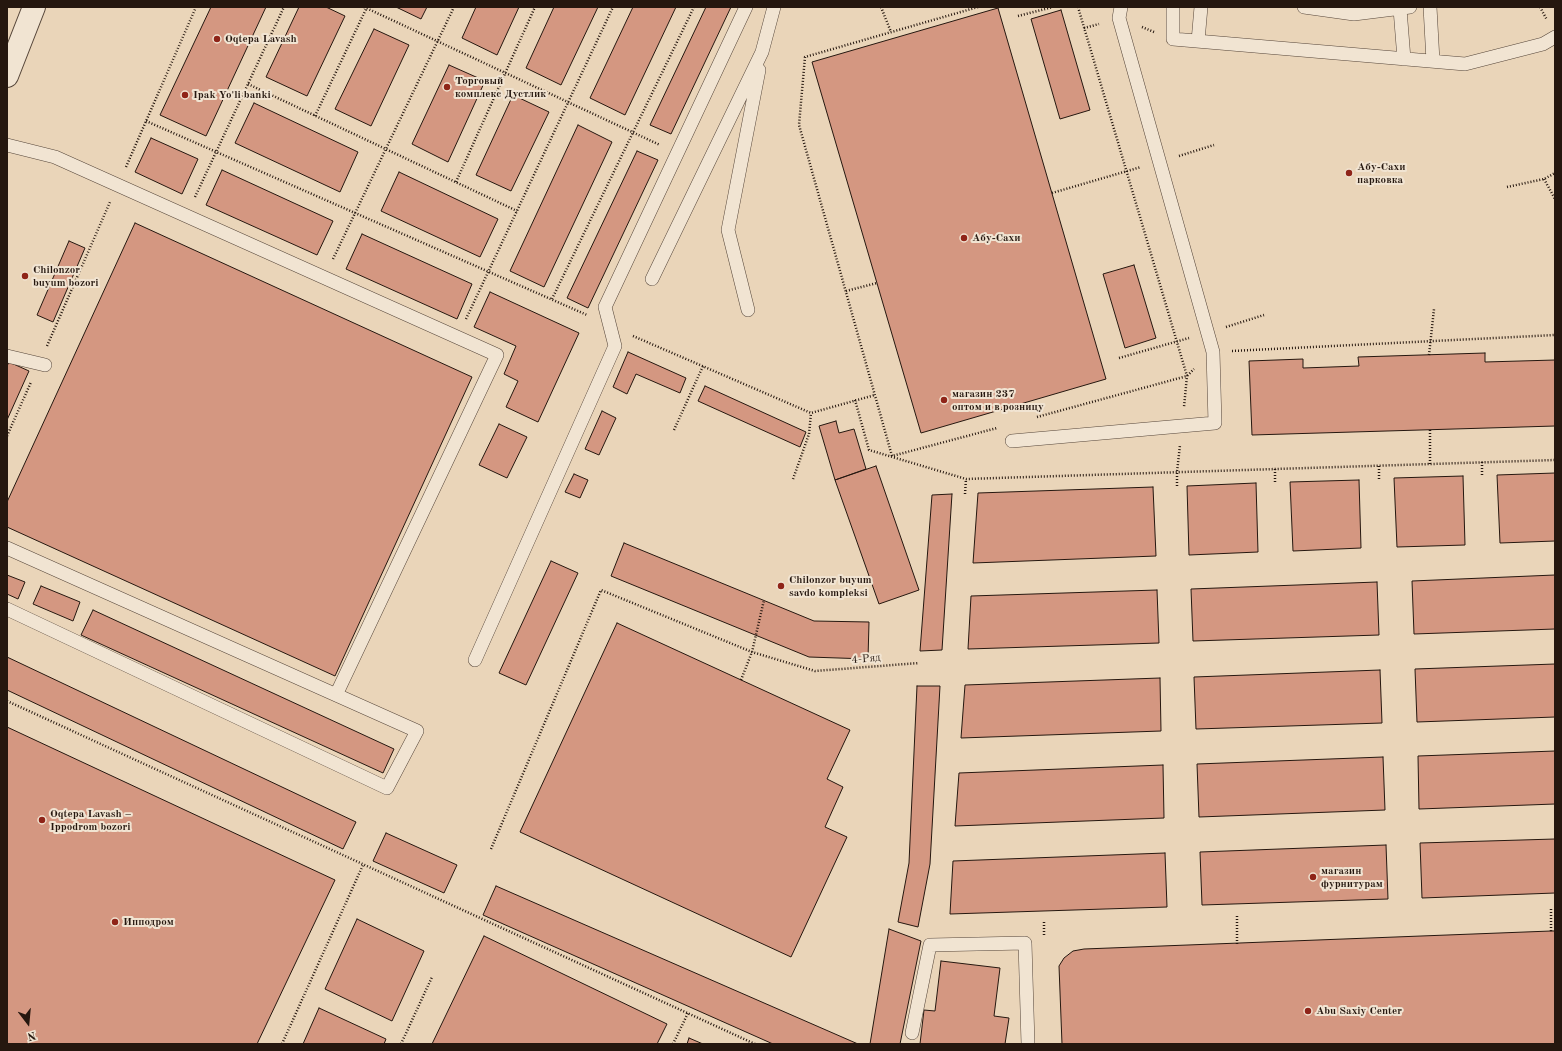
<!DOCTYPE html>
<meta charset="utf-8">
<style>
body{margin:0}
#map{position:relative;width:1562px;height:1051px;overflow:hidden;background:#ead5b9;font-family:"Old Standard TT",serif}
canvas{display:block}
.frame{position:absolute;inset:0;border:8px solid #25170f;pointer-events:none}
.north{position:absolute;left:8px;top:1003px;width:40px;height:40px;-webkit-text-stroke:3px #f1e4d2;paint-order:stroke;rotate:164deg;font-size:11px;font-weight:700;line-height:16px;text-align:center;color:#25170f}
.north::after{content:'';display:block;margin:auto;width:14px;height:18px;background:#25170f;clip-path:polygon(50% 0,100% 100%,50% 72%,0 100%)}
</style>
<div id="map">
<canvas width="1562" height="1051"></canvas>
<div class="frame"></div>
<div class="north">N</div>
</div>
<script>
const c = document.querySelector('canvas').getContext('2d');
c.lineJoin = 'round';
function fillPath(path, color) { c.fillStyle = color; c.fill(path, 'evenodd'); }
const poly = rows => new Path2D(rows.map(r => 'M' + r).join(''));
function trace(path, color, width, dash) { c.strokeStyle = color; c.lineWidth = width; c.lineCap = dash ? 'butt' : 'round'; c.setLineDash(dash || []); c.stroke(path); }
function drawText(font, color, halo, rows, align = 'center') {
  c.font = font + ' "Old Standard TT",serif'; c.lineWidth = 4; c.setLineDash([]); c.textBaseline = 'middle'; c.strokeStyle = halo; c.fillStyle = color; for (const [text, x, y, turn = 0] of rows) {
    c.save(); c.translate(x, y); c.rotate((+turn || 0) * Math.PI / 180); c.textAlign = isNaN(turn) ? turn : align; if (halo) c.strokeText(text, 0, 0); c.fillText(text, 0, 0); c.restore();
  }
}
const building = poly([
 [211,7,266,7,206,136,160,115,211,7],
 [299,7,326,7,345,16,307,96,266,77,299,7],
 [396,7,427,7,421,19,396,7],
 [476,7,519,7,497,55,462,38,476,7],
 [554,7,598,7,561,85,526,68,554,7],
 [633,7,676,7,625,115,590,98,633,7],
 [706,7,731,7,671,134,650,125,706,7],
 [998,8,1106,379,921,433,812,62,998,8],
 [1061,10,1090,110,1060,119,1031,19,1061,10],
 [374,29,409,45,371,126,335,109,374,29],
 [449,65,485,81,448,162,412,144,449,65],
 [513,95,549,112,511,191,476,175,513,95],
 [254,103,358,152,340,192,235,143,254,103],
 [578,125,612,142,544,287,510,271,578,125],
 [151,138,198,159,182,194,135,172,151,138],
 [637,151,658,160,588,308,567,298,637,151],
 [222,170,333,221,317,255,206,205,222,170],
 [399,172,498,219,480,257,381,211,399,172],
 [135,223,472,377,335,676,7,527,7,502,135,223],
 [362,234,472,284,457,319,346,269,362,234],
 [69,241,85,248,53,322,37,315,69,241],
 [1134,265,1156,338,1125,348,1103,274,1134,265],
 [490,292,579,333,538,422,506,407,518,381,504,374,516,346,474,327,490,292],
 [628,352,686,378,680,393,636,374,627,394,613,387,628,352],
 [1485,353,1485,362,1555,360,1555,426,1252,435,1249,361,1303,359,1303,368,1359,366,1358,357,1485,353],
 [9,362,29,371,7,420,7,366,9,362],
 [705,386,806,432,800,447,698,401,705,386],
 [602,411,616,418,599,455,585,449,602,411],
 [836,421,839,433,854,429,866,469,835,480,819,426,836,421],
 [499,424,527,437,507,478,479,465,499,424],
 [876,466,919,590,879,604,835,480,876,466],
 [1555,473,1555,541,1500,543,1497,475,1555,473],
 [574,474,588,480,580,498,565,492,574,474],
 [1463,476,1465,545,1397,547,1394,478,1463,476],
 [1359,480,1361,548,1293,551,1290,482,1359,480],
 [1256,483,1258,552,1189,555,1187,486,1256,483],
 [1153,487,1156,556,973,563,978,493,1153,487],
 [952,494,942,650,920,651,932,495,952,494],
 [624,543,814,621,869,622,868,659,809,657,611,576,624,543],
 [551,561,578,573,526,685,499,673,551,561],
 [7,575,25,582,18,599,7,594,7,575],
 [1555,575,1555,629,1414,634,1412,581,1555,575],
 [1377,582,1379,635,1193,641,1191,589,1377,582],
 [41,586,80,602,73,621,33,604,41,586],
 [1157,590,1159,643,968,649,971,596,1157,590],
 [93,610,394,749,383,773,81,635,93,610],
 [617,623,850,730,827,779,843,787,825,827,847,837,791,957,520,832,617,623],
 [7,657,356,822,343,849,7,690,7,657],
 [1555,664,1555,717,1417,722,1415,669,1555,664],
 [1380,670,1382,723,1196,729,1194,677,1380,670],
 [1160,678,1161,731,961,738,965,685,1160,678],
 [917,686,940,686,930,864,918,927,898,922,909,863,917,686],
 [7,727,335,880,257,1044,7,1044,7,727],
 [1555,751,1555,804,1419,809,1418,756,1555,751],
 [1383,757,1385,810,1199,817,1197,764,1383,757],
 [1163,765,1164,818,955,826,959,773,1163,765],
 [386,833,457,865,444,893,373,861,386,833],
 [1555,839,1555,893,1422,898,1420,843,1555,839],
 [1386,845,1388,899,1202,905,1200,852,1386,845],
 [1165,853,1167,907,950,914,953,861,1165,853],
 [496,886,858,1044,773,1044,483,915,496,886],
 [357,919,424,951,392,1021,325,989,357,919],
 [889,929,921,941,900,1044,870,1044,889,929],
 [1551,931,1555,931,1555,1044,1062,1044,1059,966,1064,958,1073,951,1084,949,1551,931],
 [484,936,667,1024,657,1044,432,1044,484,936],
 [941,961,1000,968,994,1016,1009,1018,1005,1044,920,1044,924,1010,935,1011,941,961],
 [319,1008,386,1039,384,1044,303,1044,319,1008],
 [689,1038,703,1044,687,1044,689,1038]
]);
fillPath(building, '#d49781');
trace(building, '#25170f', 1);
const service = poly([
 [1173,7,1173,39,1465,64,1543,44,1555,37],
 [1304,7,1354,14,1410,7],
 [1430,7,1433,61],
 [1400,9,1404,59],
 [1198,41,1201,7],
 [7,145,55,157,497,355,336,695],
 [652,279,762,52,774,7],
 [748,310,728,230,759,70],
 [7,356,45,365],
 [1012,441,1215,423,1213,352,1119,18,1121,7],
 [7,548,417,731,387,788,7,609],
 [475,660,615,346,605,307,746,7],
 [912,1033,930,945,1025,943,1028,1044]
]);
const tertiary = poly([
 [7,76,34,7]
]);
trace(service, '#56463a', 14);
trace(tertiary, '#56463a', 24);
trace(poly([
 [364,7,660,145],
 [881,7,891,32],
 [978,7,805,57,799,125,892,456,997,428],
 [1078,7,1187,376,1184,407],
 [1540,7,1547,20],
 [1018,16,1053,7],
 [1142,27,1154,32],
 [1084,28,1099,24],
 [248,84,517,211],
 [315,116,367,7],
 [146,121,587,315],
 [1179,156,1214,145],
 [126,167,196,7],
 [1544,179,1555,199],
 [456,182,535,7],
 [1507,187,1544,179,1555,173],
 [1052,193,1141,167],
 [195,197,284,7],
 [333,259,454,7],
 [846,291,877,283],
 [552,299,694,7],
 [466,319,613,7],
 [1226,327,1264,315],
 [633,336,811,413,875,395],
 [47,346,110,202],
 [1232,351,1555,335],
 [1429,355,1434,309],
 [1119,358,1189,338],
 [855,400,869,450,966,479,1555,460],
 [1037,417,1187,376,1194,369],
 [674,430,703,366],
 [1430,430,1430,464],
 [7,436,31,382],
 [1482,462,1482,475],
 [1379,466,1379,479],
 [1275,469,1275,483],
 [793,479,809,434,811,413],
 [1177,486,1177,472,1180,445],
 [965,494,966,479],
 [741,680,752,652,764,600],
 [7,701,755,1044],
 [491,849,601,590,752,652,815,671,919,663],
 [1237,916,1237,944],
 [1044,922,1044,936],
 [1551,931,1551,907],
 [282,1044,363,865],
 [401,1044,432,977],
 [673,1044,688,1013]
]), '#25170f', 2.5, [1, 2]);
trace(service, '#f1e4d2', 13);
trace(tertiary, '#f1e4d2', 22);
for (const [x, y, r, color] of [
 [217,39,4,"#8f2418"],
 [447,87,4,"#8f2418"],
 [185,95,4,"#8f2418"],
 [1349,173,4,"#8f2418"],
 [964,238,4,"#8f2418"],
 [25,276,4,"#8f2418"],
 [944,400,4,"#8f2418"],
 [781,586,4,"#8f2418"],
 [42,820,4,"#8f2418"],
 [1313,877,4,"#8f2418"],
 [115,922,4,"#8f2418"],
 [1308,1011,4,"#8f2418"]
]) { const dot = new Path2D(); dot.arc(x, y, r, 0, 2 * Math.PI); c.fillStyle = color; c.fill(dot); trace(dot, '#f1e4d2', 1.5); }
drawText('bold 11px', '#25170f', '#f1e4d2', [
 ["Oqtepa Lavash",225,39],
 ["Торговый",455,81],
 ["комплекс Дустлик",455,94],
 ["Ipak Yo'li banki",193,95],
 ["Абу-Сахи",1357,167],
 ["парковка",1357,180],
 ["Абу-Сахи",972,238],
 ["Chilonzor",33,270],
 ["buyum bozori",33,283],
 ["магазин 237",952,394],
 ["оптом и в розницу",952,407],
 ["Chilonzor buyum",789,580],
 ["savdo kompleksi",789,593],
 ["Oqtepa Lavash –",50,814],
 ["Ippodrom bozori",50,827],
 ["магазин",1321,871],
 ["фурнитурам",1321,884],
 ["Ипподром",123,922],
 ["Abu Saxiy Center",1316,1011]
], 'left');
drawText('11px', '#25170f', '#f1e4d2', [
 ["4-Ряд",866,659,-5]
]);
</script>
